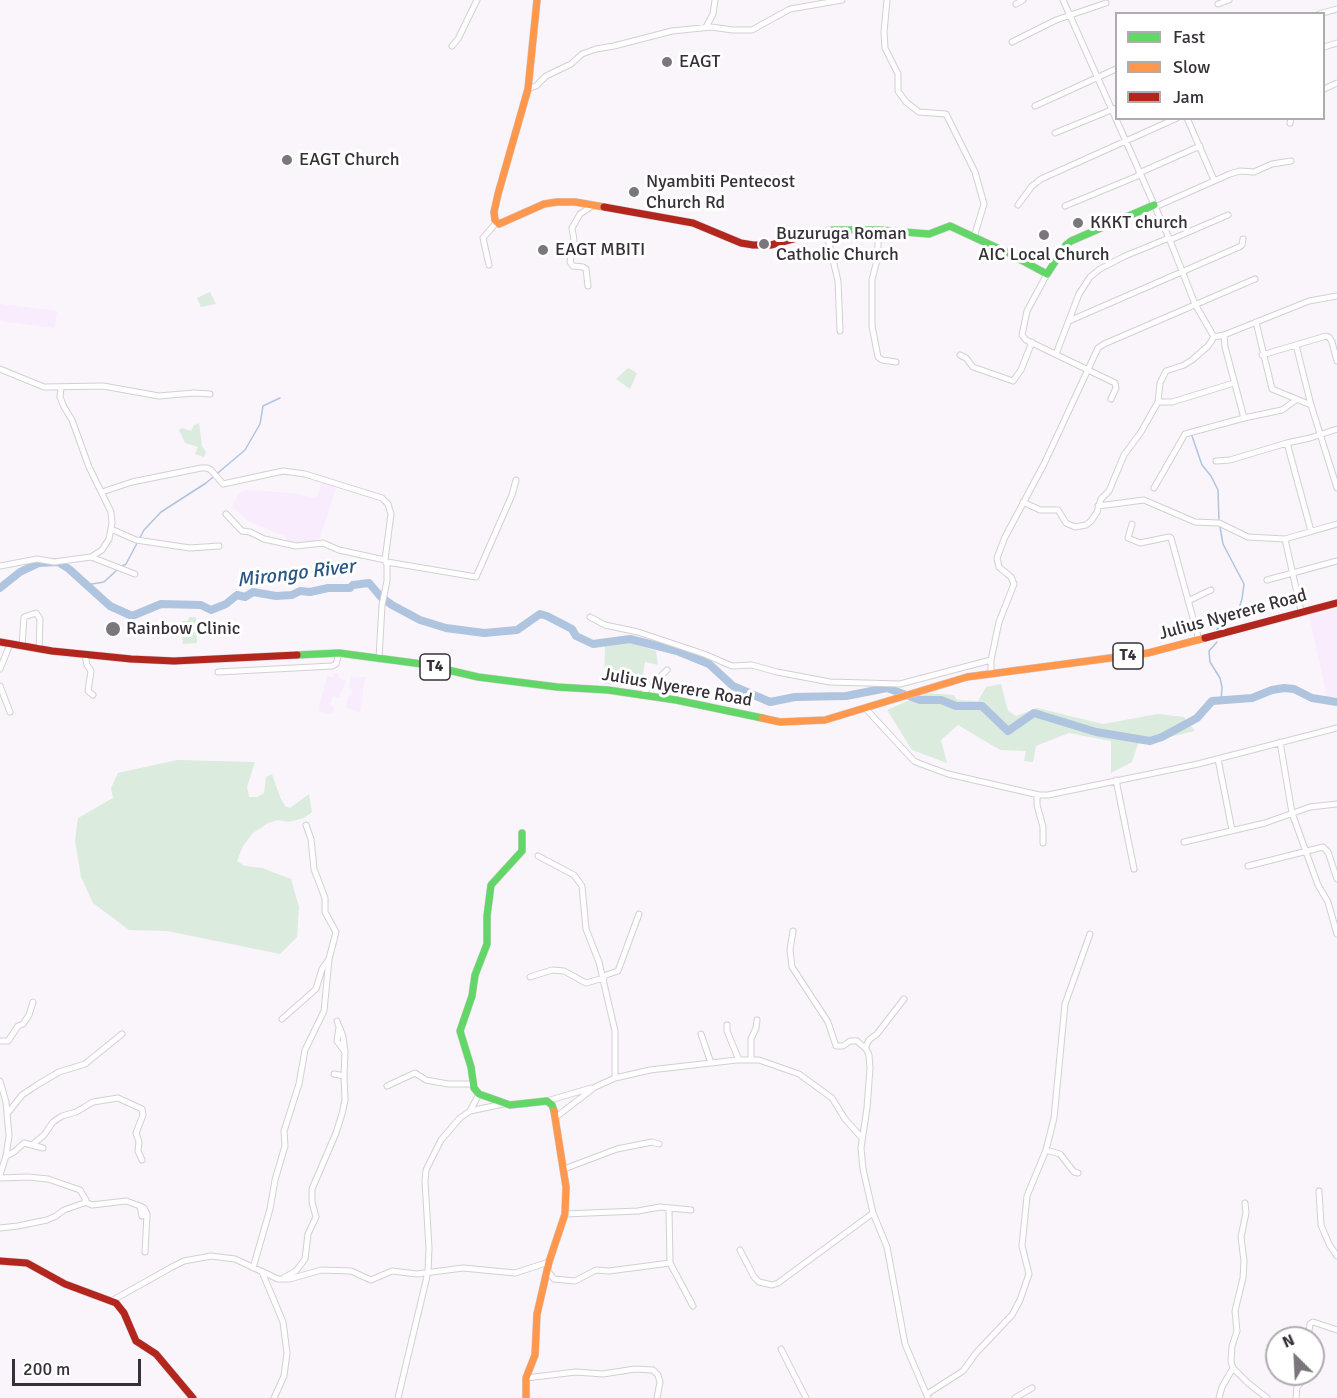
<!DOCTYPE html>
<style>
body{margin:0}
#map{position:relative;width:1337px;height:1398px;overflow:hidden;background:#faf5fb;font-family:Signika,sans-serif}
canvas{display:block}
.legend{position:absolute;left:1115px;top:12px;width:210px;height:108px;box-sizing:border-box;background:#fff;border:2px solid #afacaf;margin:0;padding:8px 10px;list-style:none;font-size:18px;color:#363038}
.legend li{display:flex;align-items:center;gap:12px;height:30px}
.legend b{width:30px;border:2px solid #afacaf}
.north{position:absolute;left:1265px;top:1326px;width:60px;height:60px;box-sizing:border-box;background:#fff;border:2px solid #afacaf;border-radius:50%;rotate:336deg;font-size:16px;font-weight:700;line-height:24px;text-align:center;color:#363038}
.north::after{content:'';display:block;margin:auto;width:21px;height:27px;background:#7b757c;clip-path:polygon(50% 0,100% 100%,50% 72%,0 100%)}
.scale{position:absolute;left:12px;top:1359px;width:129px;height:27px;box-sizing:border-box;border:3px solid #363038;border-top:0;padding-left:8px;font-size:18px;line-height:21px;white-space:nowrap;color:#363038;-webkit-text-stroke:4px #fff;paint-order:stroke}
</style>
<div id="map">
<canvas width="1337" height="1398"></canvas>
<ul class="legend">
<li><b style="height:8px;background:#63d668"></b>Fast</li>
<li><b style="height:8px;background:#ff974d"></b>Slow</li>
<li><b style="height:8px;background:#b3261e"></b>Jam</li>
</ul>
<div class="north">N</div>
<div class="scale">200 m</div>
</div>
<script>
const c = document.querySelector('canvas').getContext('2d');
c.lineJoin = 'round';
function fillPath(path, color) { c.fillStyle = color; c.fill(path, 'evenodd'); }
const poly = rows => new Path2D(rows.map(r => 'M' + r).join(''));
function trace(path, color, width, dash) { c.strokeStyle = color; c.lineWidth = width; c.lineCap = dash ? 'butt' : 'round'; c.setLineDash(dash || []); c.stroke(path); }
function drawText(font, color, halo, rows, align = 'center') {
  c.font = font + ' Signika,sans-serif'; c.lineWidth = 6; c.setLineDash([]); c.textBaseline = 'middle'; c.strokeStyle = halo; c.fillStyle = color; for (const [text, x, y, turn = 0] of rows) {
    c.save(); c.translate(x, y); c.rotate((+turn || 0) * Math.PI / 180); c.textAlign = isNaN(turn) ? turn : align; if (halo) c.strokeText(text, 0, 0); c.fillText(text, 0, 0); c.restore();
  }
}
fillPath(poly([
 [0,304,57,311,55,328,0,321],
 [323,482,337,485,320,538,308,546,288,542,284,536,248,521,232,507,238,494,246,490,291,493,316,498],
 [1337,609,1337,697,1327,697,1309,615],
 [334,673,339,674,339,678,346,681,339,698,333,696,330,704,334,707,332,714,318,711,327,676,333,677],
 [351,676,365,677,360,712,346,708,348,696,351,696,353,689,349,688]
]), '#f9ecfd');
fillPath(poly([
 [210,292,216,304,201,307,197,298],
 [628,368,637,373,630,389,616,379],
 [199,423,202,446,206,452,204,457,195,454,198,447,185,443,179,430,182,428,191,431,194,425],
 [189,617,196,617,197,643,183,644,182,632,178,632,178,629,182,628,182,621,188,621],
 [630,642,656,651,658,665,645,662,641,687,604,684,605,646],
 [1001,684,1008,711,1016,716,1037,708,1103,724,1158,714,1184,717,1195,731,1138,744,1132,762,1111,773,1111,741,1069,733,1036,746,1033,762,1024,761,1026,751,1000,750,958,725,941,740,947,763,912,750,887,710,926,693,954,695,957,700,978,701,986,687],
 [177,760,255,762,247,787,249,797,257,797,264,793,266,777,272,774,280,797,285,806,290,808,309,794,312,812,304,818,289,822,278,820,268,823,253,833,243,846,237,861,245,866,262,868,291,879,299,907,297,937,280,954,167,931,129,930,93,903,81,877,75,841,78,818,113,798,111,788,118,773]
]), '#dbebde');
trace(poly([
 [1192,436,1202,465,1211,476,1218,490,1219,522],
 [122,566,126,564,144,530,161,512,206,483,245,450,260,424,263,406,280,398],
 [86,585,104,582,118,569],
 [1217,629,1236,617,1242,599,1244,584,1223,544,1220,527],
 [1217,642,1209,651,1210,662,1220,678,1222,687,1221,701]
]), '#afc4de', 1.5);
trace(poly([
 [0,588,20,572,39,563,58,562,69,569,110,606,132,616,161,604,201,605,211,610,226,604,237,595,245,597,253,592,276,596,292,595,300,591,310,592,328,588,350,588,353,585,369,583,381,597,392,605,420,620,446,628,484,633,517,630,540,614,547,616,572,629,576,636,593,644,630,639,677,651,709,664,733,686,770,702,795,697,846,696,887,688,920,700,941,700,956,706,982,706,1008,731,1034,713,1096,732,1150,741,1162,737,1197,718,1212,701,1252,698,1272,690,1284,688,1294,689,1312,698,1337,702]
]), '#afc4de', 8);
const street = poly([
 [887,0,884,32,885,48,898,74,898,91,906,102,919,112,946,114,975,172,984,204,974,237],
 [1063,0,1169,238,1195,304,1214,337,1224,335,1309,301,1337,296],
 [1016,4,1023,0],
 [1218,4,1229,0],
 [1319,14,1337,9],
 [706,27,713,14,715,0],
 [1012,42,1056,20,1106,3],
 [452,46,458,39,477,0],
 [1324,47,1337,43],
 [528,89,536,86,546,76,571,64,582,54,596,49,614,46,672,31,711,27,733,30,752,30,790,9,842,0],
 [1324,89,1337,83],
 [1035,106,1116,69],
 [1187,118,1214,180],
 [1290,123,1291,118],
 [1055,133,1116,108],
 [1139,173,1200,146],
 [1018,205,1032,186,1041,179,1177,118],
 [1065,206,1140,175],
 [1155,207,1230,174,1240,171,1254,172,1272,164,1291,161],
 [879,230,877,260,872,280,872,326,878,357,882,360,896,362],
 [826,231,838,281,840,331],
 [1170,240,1228,215],
 [489,265,483,238,496,223],
 [1047,274,1027,311,1022,335,1026,340,1115,383,1116,388,1111,399],
 [588,286,586,269,583,267,573,266,570,262,574,240,572,228,580,214,592,206],
 [1069,321,1239,247,1242,245,1243,239],
 [1256,322,1272,389,1311,405],
 [1296,345,1311,405,1337,488],
 [1056,354,1079,294,1090,277,1100,269,1125,256,1169,238],
 [960,355,966,358,973,367,1013,381,1021,370,1032,342],
 [1262,355,1326,336,1329,337,1332,342,1337,361],
 [0,369,44,387,103,386,159,396,194,393,210,394],
 [1158,402,1172,402,1234,383],
 [1244,418,1282,410,1296,400],
 [1216,461,1230,460,1287,443],
 [1154,488,1185,434,1244,418,1225,347,1224,335],
 [102,492,132,482,201,468,207,468,211,470,223,484,283,471,305,474,382,498,388,504,391,514,385,560],
 [1023,502,1040,510,1058,510,1066,523,1075,527,1086,525,1091,521,1097,512,1101,499,1109,491,1124,455,1141,432,1158,402,1160,383,1166,371,1184,365,1192,360,1208,346,1214,337],
 [1098,506,1144,500,1195,522,1219,523,1248,537,1285,539,1337,524],
 [226,514,242,531,250,532,264,539,296,546,323,543,339,550,385,560,387,565,387,581,382,605,379,659],
 [1132,524,1128,538,1140,543,1169,537,1171,538,1199,640],
 [111,529,136,540,190,548,219,546],
 [1311,531,1287,443,1310,438,1337,429],
 [1285,539,1301,611],
 [91,557,135,574],
 [387,562,476,577,512,495,516,480],
 [0,566,37,559,54,562,91,557,102,550,109,539,112,523,111,512,89,467,72,420,64,407,60,397,61,388],
 [1267,580,1337,561],
 [1188,601,1211,590],
 [590,617,605,625,638,632,704,654,732,666,752,665,777,672,830,682,900,684,991,660],
 [22,646,24,617,36,613,40,619,39,649],
 [85,655,87,665,91,671,88,691,93,695],
 [0,669,10,644],
 [218,672,332,666,336,664,339,653],
 [991,672,991,660,999,622,1014,584,1011,577,999,567,997,558,1005,537,1044,464,1098,348,1104,344,1255,279],
 [0,686,10,712],
 [641,695,667,670],
 [866,709,914,761,921,764,948,774,1039,795,1048,795,1198,764,1337,728],
 [1280,742,1292,813,1318,885,1328,902,1337,934],
 [1218,759,1232,830],
 [1116,780,1134,869],
 [1037,795,1037,805,1043,827,1043,843],
 [1184,842,1265,823,1310,807,1337,804],
 [538,856,574,875,582,886,586,929,599,962,615,1031,615,1078],
 [1248,866,1323,847,1328,852,1337,879],
 [793,931,790,950,792,967,828,1022,836,1046,843,1046,850,1041,857,1041,866,1049,869,1055,870,1068,867,1108,861,1148,863,1169,873,1213,887,1247,905,1344,928,1398],
 [603,976,618,971,639,914],
 [530,977,552,970,564,971,586,983,604,978],
 [282,1019,316,989,322,969,329,959,336,932,325,912,325,898,314,869,311,839,306,825],
 [337,1021,339,1027,337,1041,345,1052,344,1076],
 [727,1025,727,1031,739,1060],
 [340,1028,343,1037,345,1051],
 [701,1034,711,1063],
 [0,1041,8,1041,18,1026,23,1024,29,1015,33,1002],
 [865,1048,869,1040,877,1034,904,999],
 [751,1060,751,1039,756,1028,757,1020],
 [0,1081,6,1102,9,1136,6,1156,0,1175],
 [387,1086,415,1073,426,1080,448,1084,473,1084],
 [547,1101,591,1088],
 [470,1111,503,1104],
 [7,1114,22,1095,37,1085,59,1072,85,1064,122,1034],
 [556,1117,595,1087,615,1078,650,1070,737,1060,759,1060,799,1074,832,1098,845,1119,861,1137],
 [32,1145,44,1135,53,1122,62,1116,76,1112,93,1102,118,1098,142,1109,143,1115,136,1133,139,1142,138,1151,142,1160],
 [1046,1150,1060,1154,1074,1172,1078,1173],
 [6,1156,14,1152,24,1143,43,1148],
 [564,1169,617,1149,652,1142,659,1144],
 [0,1178,28,1177,48,1179,80,1190,86,1200,84,1203,64,1210,56,1216,47,1220,18,1226,0,1228],
 [1319,1191,1321,1225,1329,1244,1337,1256],
 [85,1202,92,1205,126,1201,140,1206,142,1216],
 [1245,1203,1246,1213,1241,1237,1244,1261,1243,1278,1235,1311,1237,1331,1232,1346,1231,1362,1233,1368,1248,1383,1267,1398],
 [140,1206,144,1208,147,1214,145,1252],
 [669,1208,670,1263,693,1306],
 [565,1214,638,1211,660,1207,691,1210],
 [740,1250,754,1277,759,1282,772,1285,778,1283,873,1213],
 [253,1268,270,1209,275,1180,285,1146,284,1131,299,1084,305,1050,324,1011,329,959],
 [547,1270,554,1279,575,1281,596,1270,609,1271,670,1263],
 [262,1272,283,1322,287,1353,284,1376,274,1398],
 [285,1277,296,1271,305,1259,308,1234,316,1217,312,1202,312,1189,336,1133,342,1114,345,1100,344,1076,334,1074],
 [113,1300,172,1267,184,1261,211,1256,235,1259,278,1279,290,1279,321,1270,351,1271,371,1280,392,1271,417,1274,463,1268,515,1273,549,1262],
 [1308,1338,1310,1324,1313,1322,1337,1330],
 [781,1349,806,1398],
 [526,1378,576,1372,603,1374,635,1369,653,1370,658,1375,660,1382,657,1398],
 [927,1394,963,1371,976,1353,1012,1315,1020,1300,1029,1274,1022,1246,1027,1196,1046,1150,1054,1118,1065,1004,1090,934],
 [398,1398,428,1272,429,1248,425,1181,426,1170,441,1140,460,1118,470,1111,479,1094],
 [1015,1398,1032,1388],
 [1219,1398,1222,1387,1233,1368],
 [1296,1398,1297,1387,1303,1380,1304,1374]
]);
const fast = poly([
 [815,233,834,230,879,230,929,234,950,226,1008,253,1047,274,1066,245,1071,241,1154,205],
 [297,655,339,653,422,664,478,677,557,687,608,690,676,700,762,718],
 [522,833,522,851,491,885,487,916,487,944,475,975,472,996,460,1031,471,1067,474,1088,479,1094,510,1105,547,1101,552,1105,554,1111]
]);
const slow = poly([
 [537,0,528,89,498,194,494,212,495,220,499,224,544,204,557,202,575,202,604,207],
 [762,718,780,722,825,720,967,677,1148,653,1205,638],
 [526,1398,526,1378,535,1355,537,1314,549,1262,565,1214,566,1187,554,1111]
]);
const jam = poly([
 [604,207,693,223,741,243,753,245,771,245,815,233],
 [1205,638,1337,603],
 [0,642,52,651,131,659,174,661,297,655],
 [0,1261,27,1263,65,1284,116,1303,124,1313,136,1341,156,1354,193,1398]
]);
trace(street, '#d4cfd5', 7);
trace(fast, '#d4cfd5', 8);
trace(slow, '#d4cfd5', 8);
trace(jam, '#d4cfd5', 8);
trace(street, '#fefefe', 5);
trace(fast, '#63d668', 7);
trace(slow, '#ff974d', 7);
trace(jam, '#b3261e', 7);
for (const [x, y, r, color] of [
 [667,62,6,"#7b757c"],
 [287,160,6,"#7b757c"],
 [634,192,6,"#7b757c"],
 [1078,223,6,"#7b757c"],
 [1044,235,6,"#7b757c"],
 [764,244,6,"#7b757c"],
 [543,250,6,"#7b757c"],
 [113,629,8,"#7b757c"]
]) { const dot = new Path2D(); dot.arc(x, y, r, 0, 2 * Math.PI); c.fillStyle = color; c.fill(dot); trace(dot, '#fff', 2); }
for (const [x, y, w] of [
 [1128,656,30],
 [435,667,30]
]) { const box = new Path2D(); box.roundRect(x - w / 2, y - 13, w, 26, 4.5); c.fillStyle = '#fff'; c.fill(box); trace(box, '#363038', 1.5); }
drawText('bold 16px', '#363038', null, [
 ["T4",1128,656],
 ["T4",435,667]
]);
drawText('18px', '#363038', '#fff', [
 ["EAGT",679,62],
 ["EAGT Church",299,160],
 ["Nyambiti Pentecost",646,182],
 ["Church Rd",646,203],
 ["KKKT church",1090,223],
 ["Buzuruga Roman",776,234],
 ["Catholic Church",776,255],
 ["EAGT MBITI",555,250],
 ["AIC Local Church",1044,255,"center"],
 ["Rainbow Clinic",126,629]
], 'left');
drawText('18px', '#363038', '#fff', [
 ["Julius Nyerere Road",1233,615,-15],
 ["Julius Nyerere Road",677,688,10]
]);
drawText('italic 20px', '#295684', '#fff', [
 ["Mirongo River",296,574,-7]
]);
</script>
